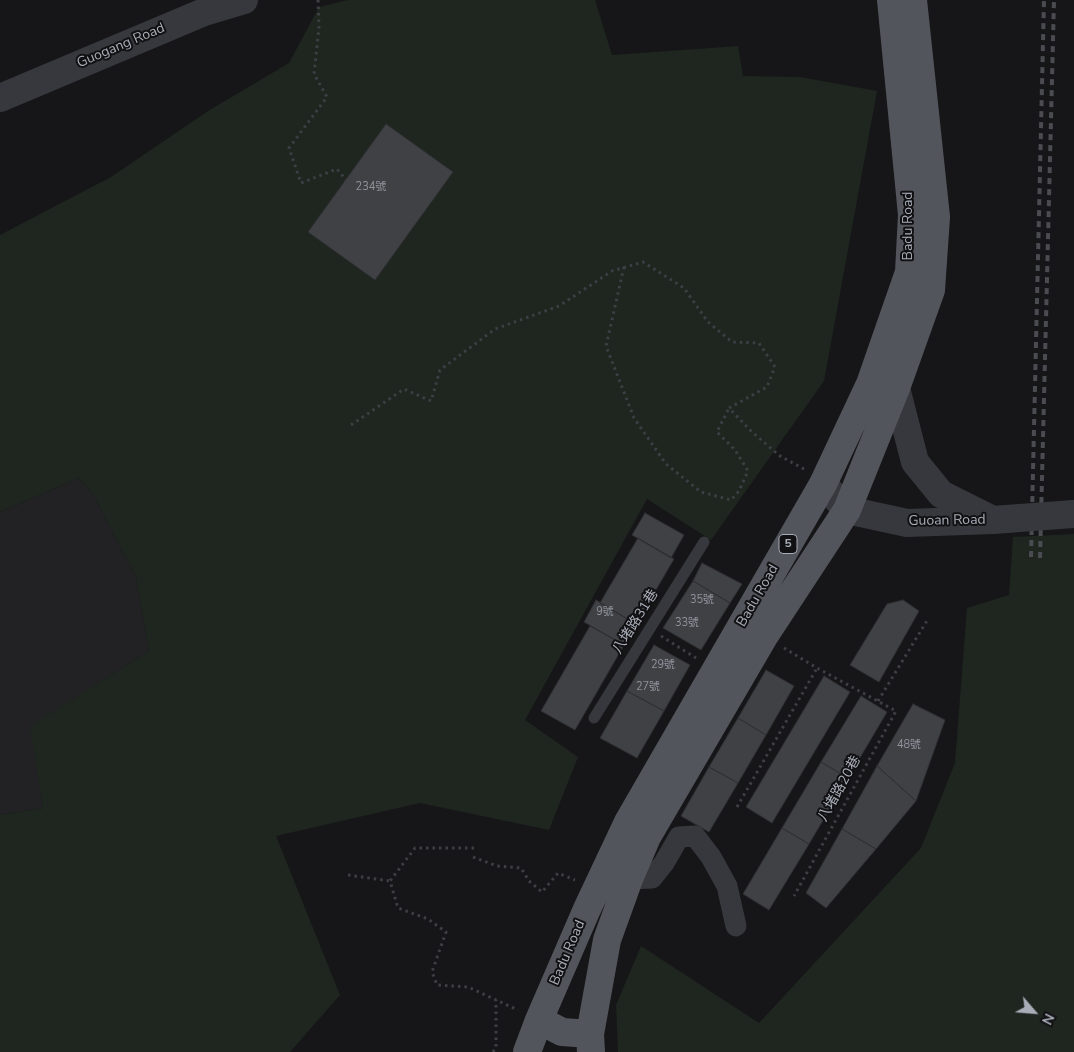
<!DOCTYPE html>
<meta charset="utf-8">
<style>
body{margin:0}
#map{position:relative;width:1074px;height:1052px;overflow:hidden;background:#161618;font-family:"Nunito Sans",sans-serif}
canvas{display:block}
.north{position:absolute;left:1009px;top:987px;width:50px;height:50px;-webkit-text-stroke:4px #111113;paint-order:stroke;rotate:117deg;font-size:14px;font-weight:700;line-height:20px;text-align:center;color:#a8adb8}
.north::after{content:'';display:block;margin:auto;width:18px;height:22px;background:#a8adb8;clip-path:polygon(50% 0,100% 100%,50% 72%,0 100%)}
</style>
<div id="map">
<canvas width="1074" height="1052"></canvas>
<div class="north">N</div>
</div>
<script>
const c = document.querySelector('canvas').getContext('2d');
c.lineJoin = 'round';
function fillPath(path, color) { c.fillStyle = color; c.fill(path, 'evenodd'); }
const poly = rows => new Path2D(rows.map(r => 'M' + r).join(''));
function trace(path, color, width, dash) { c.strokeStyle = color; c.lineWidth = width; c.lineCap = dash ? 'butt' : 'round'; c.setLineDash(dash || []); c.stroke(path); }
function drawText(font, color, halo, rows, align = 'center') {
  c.font = font + ' "Nunito Sans","Noto Sans TC",sans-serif'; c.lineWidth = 4; c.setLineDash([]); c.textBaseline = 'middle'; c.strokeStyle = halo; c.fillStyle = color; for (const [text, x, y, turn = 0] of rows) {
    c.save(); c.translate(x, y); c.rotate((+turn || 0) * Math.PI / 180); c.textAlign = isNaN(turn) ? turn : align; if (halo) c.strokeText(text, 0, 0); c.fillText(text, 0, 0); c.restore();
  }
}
fillPath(poly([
 [79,478,93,494,136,577,149,651,31,726,43,808,0,815,0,512]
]), '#222225');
fillPath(poly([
 [348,0,595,0,612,55,738,46,743,76,800,77,877,91,824,381,711,540,647,499,525,720,578,757,549,830,420,803,276,836,340,995,290,1052,0,1052,0,815,43,808,30,726,149,651,136,577,93,494,79,478,0,512,0,235,111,177,208,111,289,63,319,7],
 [1074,534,1074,1052,618,1052,616,1005,641,946,759,1023,921,848,955,763,967,608,1009,595,1013,537]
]), '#1e261f');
const building = poly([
 [386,124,453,172,375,280,308,232,386,124],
 [645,513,684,535,671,558,632,535,645,513],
 [638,538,674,559,636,624,600,603,638,538],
 [702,563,742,584,730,603,693,581,702,563],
 [693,581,730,603,701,650,663,628,693,581],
 [596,600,636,624,624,645,584,622,596,600],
 [903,600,919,611,879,682,850,665,887,604,903,600],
 [590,626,624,645,575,730,541,711,590,626],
 [654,645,690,665,664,711,627,691,654,645],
 [766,670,794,686,766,735,738,718,766,670],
 [824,676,850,692,772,823,746,807,824,676],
 [627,691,664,711,637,758,600,738,627,691],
 [861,696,887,712,848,778,821,762,861,696],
 [913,704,945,720,916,801,877,766,913,704],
 [738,718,766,735,738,783,709,767,738,718],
 [821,762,848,778,809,844,782,828,821,762],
 [877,766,916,801,876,849,842,829,877,766],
 [709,767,738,783,709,832,681,816,709,767],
 [782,828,809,844,769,910,743,894,782,828],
 [842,829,876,849,826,908,806,893,842,829]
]);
fillPath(building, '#404145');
trace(building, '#303034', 1);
trace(poly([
 [318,0,319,27,314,74,327,97,289,148,301,183,337,169,346,180],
 [624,267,606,346,634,418,666,464,701,492,731,500,739,491,748,471,735,450,717,432,729,408],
 [351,425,404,389,431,401,440,370,495,329,559,306,612,271,643,262,684,288,708,322,732,342,759,343,775,367,767,387,729,408,752,432,780,456,804,469],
 [661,636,696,658],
 [784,648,817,668,896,711,794,896],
 [878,701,928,619],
 [737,807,817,668],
 [474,848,415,848,390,881,398,908,428,919,446,932,432,972,437,985,468,987,518,1010],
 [473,857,497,866,521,868,529,881,542,892,558,873,575,880],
 [348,875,390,881],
 [493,1052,496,1048,496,1000]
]), '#3d3f44', 3, [2.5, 4]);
trace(poly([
 [594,718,704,542]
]), '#37383d', 11);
trace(poly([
 [629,879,652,878,664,863,679,837,695,836,711,857,727,886,736,926]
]), '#37383d', 21);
trace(poly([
 [0,98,204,12,244,0],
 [896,388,915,462,941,494,991,519],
 [823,484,847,510,907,523,993,520]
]), '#37383d', 28);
trace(poly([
 [539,1020,562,1032,590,1034],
 [527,1052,539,1020,587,909,628,822,823,484,870,384,909,272,912,215,891,0],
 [591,1052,590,1034,607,940,629,879,647,837,765,635,847,510,896,388,931,290,936,217,913,0]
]), '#53555c', 28);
trace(poly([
 [1031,557,1044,0],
 [1040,558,1054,0]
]), '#4a4c52', 4, [6, 5]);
trace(poly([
 [993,520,1074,514]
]), '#37383d', 28);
drawText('11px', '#8e929b', null, [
 ["234號",371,187],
 ["35號",702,600],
 ["9號",605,612],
 ["33號",687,623],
 ["29號",663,665],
 ["27號",648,687],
 ["48號",909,745]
]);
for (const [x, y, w] of [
 [788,544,18]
]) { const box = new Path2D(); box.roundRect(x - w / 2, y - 9.5, w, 19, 4); c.fillStyle = '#111113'; c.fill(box); trace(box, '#a8adb8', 1); }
drawText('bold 12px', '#a8adb8', null, [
 ["5",788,544]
]);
drawText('14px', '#a8adb8', '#111113', [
 ["Guogang Road",121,46,-23],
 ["Badu Road",909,226,-90],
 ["Guoan Road",947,521,-1],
 ["Badu Road",758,596,-60],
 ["八堵路31巷",636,622,-58],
 ["八堵路20巷",840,789,-61],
 ["Badu Road",568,953,-67]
]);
</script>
